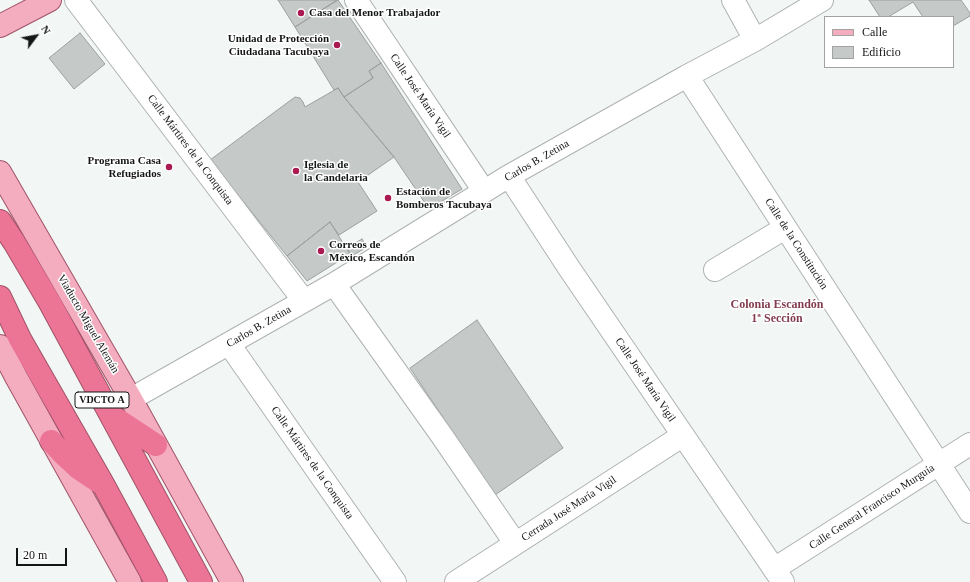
<!DOCTYPE html>
<meta charset="utf-8">
<style>
body{margin:0}
#map{position:relative;width:970px;height:582px;overflow:hidden;background:#f2f7f5;font-family:"Times New Roman",serif}
canvas{display:block}
.legend{position:absolute;left:824px;top:16px;width:130px;height:52px;box-sizing:border-box;background:#fff;border:1px solid #a1a2a1;margin:0;padding:5px 7px;list-style:none;font-size:12px;color:#141615}
.legend li{display:flex;align-items:center;gap:8px;height:20px}
.legend b{width:20px;border:1px solid #a1a2a1}
.north{position:absolute;left:16px;top:16px;width:40px;height:40px;-webkit-text-stroke:3px #fff;paint-order:stroke;rotate:58deg;font-size:11px;font-weight:700;line-height:16px;text-align:center;color:#141615}
.north::after{content:'';display:block;margin:auto;width:14px;height:18px;background:#141615;clip-path:polygon(50% 0,100% 100%,50% 72%,0 100%)}
.scale{position:absolute;left:16px;top:548px;width:51px;height:18px;box-sizing:border-box;border:2px solid #141615;border-top:0;padding-left:5px;font-size:12px;line-height:14px;white-space:nowrap;color:#141615;-webkit-text-stroke:3px #fff;paint-order:stroke}
</style>
<div id="map">
<canvas width="970" height="582"></canvas>
<ul class="legend">
<li><b style="height:5px;background:#f4acbf"></b>Calle</li>
<li><b style="height:11px;background:#c5c9c7"></b>Edificio</li>
</ul>
<div class="north">N</div>
<div class="scale">20 m</div>
</div>
<script>
const c = document.querySelector('canvas').getContext('2d');
c.lineJoin = 'round';
function fillPath(path, color) { c.fillStyle = color; c.fill(path, 'evenodd'); }
const poly = rows => new Path2D(rows.map(r => 'M' + r).join(''));
function trace(path, color, width, dash) { c.strokeStyle = color; c.lineWidth = width; c.lineCap = dash ? 'butt' : 'round'; c.setLineDash(dash || []); c.stroke(path); }
function drawText(font, color, halo, rows, align = 'center') {
  c.font = font + ' "Times New Roman",serif'; c.lineWidth = 3; c.setLineDash([]); c.textBaseline = 'middle'; c.strokeStyle = halo; c.fillStyle = color; for (const [text, x, y, turn = 0] of rows) {
    c.save(); c.translate(x, y); c.rotate((+turn || 0) * Math.PI / 180); c.textAlign = isNaN(turn) ? turn : align; if (halo) c.strokeText(text, 0, 0); c.fillText(text, 0, 0); c.restore();
  }
}
const building = poly([
 [278,0,337,0,295,27,278,0],
 [338,0,381,63,369,71,373,78,344,97,338,88,334,90,295,27,338,0],
 [869,0,961,0,970,13,970,16,953,26,953,17,923,17,913,2,888,17,880,17,869,0],
 [80,33,105,64,74,89,49,58,80,33],
 [381,63,462,189,429,209,394,157,344,97,373,78,369,71,381,63],
 [338,88,344,97,394,157,358,182,377,211,339,235,330,222,287,256,210,160,295,97,300,98,303,102,305,107,338,88],
 [330,222,350,254,307,281,287,256,330,222],
 [362,239,367,247,352,256,347,248,362,239],
 [477,320,563,448,495,495,410,368,477,320]
]);
fillPath(building, '#c5c9c7');
trace(building, '#9b9f9d', 1);
const minor = poly([
 [76,0,304,301],
 [356,0,484,191],
 [733,0,755,40],
 [687,76,970,512],
 [509,176,569,268,783,582],
 [715,270,785,228],
 [334,284,442,436,515,543],
 [229,344,395,582],
 [131,399,334,284,509,176,687,76,755,40,822,0],
 [774,569,970,444],
 [456,582,682,436]
]);
const major = poly([
 [0,26,50,0],
 [0,172,131,399,232,582],
 [0,346,16,377,130,582]
]);
const highway = poly([
 [0,221,14,242,50,303,201,582],
 [0,297,20,339,103,484,156,582],
 [112,416,156,445],
 [51,441,64,455,78,468,99,482]
]);
trace(minor, '#aeb2b0', 24);
trace(major, '#a05368', 24);
trace(highway, '#a05368', 24);
trace(minor, '#fff', 22);
trace(major, '#f4acbf', 22);
trace(highway, '#ec7494', 22);
for (const [x, y, r, color] of [
 [301,13,4,"#aa1952"],
 [337,45,4,"#aa1952"],
 [169,167,4,"#aa1952"],
 [296,171,4,"#aa1952"],
 [388,198,4,"#aa1952"],
 [321,251,4,"#aa1952"]
]) { const dot = new Path2D(); dot.arc(x, y, r, 0, 2 * Math.PI); c.fillStyle = color; c.fill(dot); trace(dot, '#fff', 1.5); }
for (const [x, y, w] of [
 [102,400,54]
]) { const box = new Path2D(); box.roundRect(x - w / 2, y - 8, w, 16, 3); c.fillStyle = '#fff'; c.fill(box); trace(box, '#141615', 1); }
drawText('bold 10px', '#141615', null, [
 ["VDCTO A",102,400]
]);
drawText('bold 11px', '#141615', '#fff', [
 ["Casa del Menor Trabajador",309,13],
 ["Unidad de Protección",329,39,"right"],
 ["Ciudadana Tacubaya",329,52,"right"],
 ["Programa Casa",161,161,"right"],
 ["Refugiados",161,174,"right"],
 ["Iglesia de",304,165],
 ["la Candelaria",304,178],
 ["Estación de",396,192],
 ["Bomberos Tacubaya",396,205],
 ["Correos de",329,245],
 ["México, Escandón",329,258]
], 'left');
drawText('11px', '#141615', '#fff', [
 ["Calle José María Vigil",420,96,56],
 ["Calle Mártires de la Conquista",190,150,53],
 ["Carlos B. Zetina",537,161,-30],
 ["Calle de la Constitución",796,244,57],
 ["Viaducto Miguel Alemán",88,324,60],
 ["Carlos B. Zetina",259,327,-30],
 ["Calle José María Vigil",645,380,56],
 ["Calle Mártires de la Conquista",312,463,55],
 ["Calle General Francisco Murguía",872,507,-33],
 ["Cerrada José María Vigil",569,509,-33]
]);
drawText('bold 12px', '#833c4f', '#fff', [
 ["Colonia Escandón",777,305],
 ["1ª Sección",777,319]
]);
</script>
